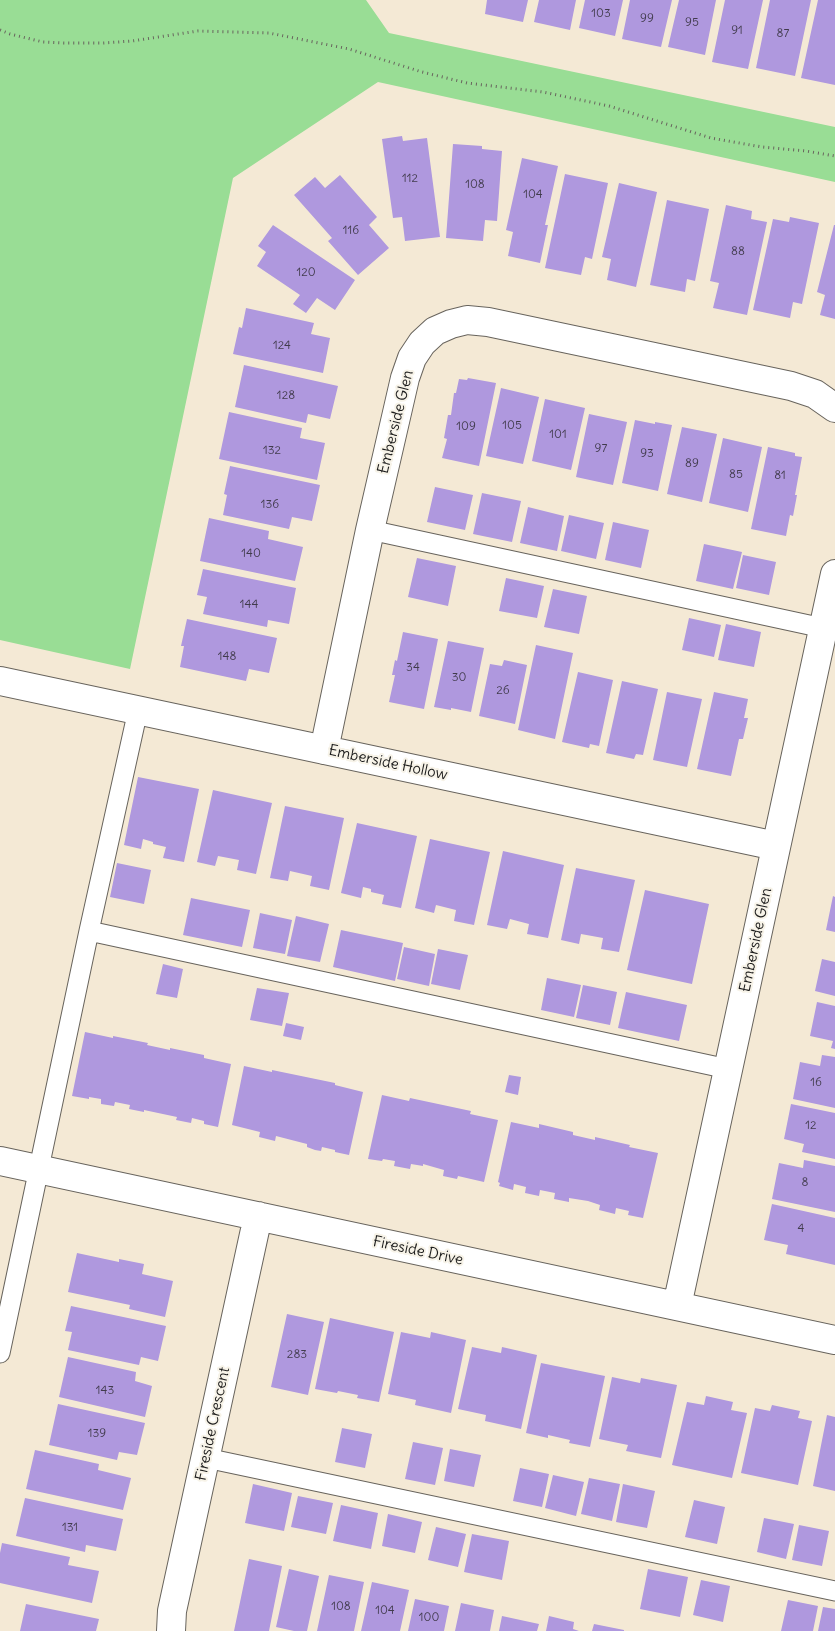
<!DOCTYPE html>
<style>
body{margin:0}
canvas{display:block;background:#f4e9d5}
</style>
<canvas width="835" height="1631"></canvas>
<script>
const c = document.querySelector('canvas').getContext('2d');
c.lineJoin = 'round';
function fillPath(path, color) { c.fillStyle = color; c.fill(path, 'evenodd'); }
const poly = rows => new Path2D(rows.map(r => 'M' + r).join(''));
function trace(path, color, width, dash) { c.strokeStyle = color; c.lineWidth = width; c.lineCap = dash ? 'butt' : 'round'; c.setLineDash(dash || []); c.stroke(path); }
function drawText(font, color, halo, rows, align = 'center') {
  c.font = font + ' Delius,sans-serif'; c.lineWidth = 4; c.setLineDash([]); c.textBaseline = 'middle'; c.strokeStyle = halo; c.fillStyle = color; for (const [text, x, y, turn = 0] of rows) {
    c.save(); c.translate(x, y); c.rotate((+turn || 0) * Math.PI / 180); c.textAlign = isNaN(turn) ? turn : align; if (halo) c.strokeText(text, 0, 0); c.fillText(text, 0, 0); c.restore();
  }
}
fillPath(poly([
 [0,0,366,0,389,33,835,127,835,182,378,82,233,178,130,669,0,640]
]), '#99dd95');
fillPath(poly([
 [487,0,528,0,523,22,485,14],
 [539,0,576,0,570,30,534,22],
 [585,0,623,0,615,36,579,28],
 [630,0,672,0,661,47,622,39],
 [679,0,716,0,705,55,668,47],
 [725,0,763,0,748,69,712,62],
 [770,0,811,0,795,76,756,68],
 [818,0,835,0,835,85,801,78],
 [402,136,403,141,427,138,440,237,405,241,402,217,393,218,382,139],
 [453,144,482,146,482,149,502,151,497,221,485,220,483,241,446,238],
 [522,158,558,166,545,225,548,225,540,263,508,256,513,232,506,230],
 [565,174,608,183,592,259,585,257,581,275,545,268],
 [340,175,377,217,369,225,389,248,358,275,328,241,332,238,294,195,315,177,325,188],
 [619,183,657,192,636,287,607,280,611,259,602,257],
 [667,200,709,209,695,281,687,279,685,292,650,285],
 [726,205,752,211,751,219,767,222,747,315,713,308,719,283,710,281],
 [790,217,819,223,802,304,793,302,790,318,753,310,773,219,789,222],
 [273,225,355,280,335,310,317,298,306,313,293,304,300,295,257,266,266,252,258,246],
 [834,225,835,225,835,319,820,315,825,295,817,292],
 [246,308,314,323,311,334,330,338,323,373,233,354,239,327,242,328],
 [244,365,338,386,330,419,308,414,306,423,235,407],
 [468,378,496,383,479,466,442,458,447,439,444,438,448,415,451,415,454,393,456,393,459,379,467,380],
 [501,388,539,397,523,464,486,456],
 [545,399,585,408,571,470,532,461],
 [229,412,302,428,300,438,325,443,317,480,219,459],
 [589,414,627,422,613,485,576,477],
 [635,420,655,424,655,422,672,425,658,491,622,483],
 [682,427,717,434,702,502,667,494],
 [723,438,762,447,748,512,709,503],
 [768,447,795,453,795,456,802,457,795,495,797,495,793,516,790,515,786,536,751,529],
 [230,466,320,485,312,521,292,517,289,529,223,515,227,495,224,494],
 [435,487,473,495,465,530,427,522],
 [482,493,521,501,512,542,473,534],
 [528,507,564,516,557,551,520,543],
 [569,515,604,523,596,559,561,551],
 [209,518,269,531,268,539,303,547,295,581,200,561],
 [613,522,649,530,641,568,605,560],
 [704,544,742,552,733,589,696,581],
 [743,555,776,562,769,595,736,588],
 [417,558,456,566,448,606,408,597],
 [203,569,296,588,289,624,268,620,267,627,203,614,207,597,197,595],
 [506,578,544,586,537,618,499,611],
 [553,589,587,596,579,634,544,627],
 [689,618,721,625,714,657,682,650],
 [187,619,277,638,269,673,249,669,246,681,180,667,184,646,181,646],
 [726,624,761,632,754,667,718,660],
 [403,632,438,639,424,709,389,702,395,675,392,675,395,660,397,661],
 [448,641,484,648,471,712,451,708,451,710,434,707],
 [536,645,573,653,555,739,518,730],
 [504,660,527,665,515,724,479,716,490,664,502,666],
 [578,672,613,680,599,746,590,744,589,748,562,742],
 [622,681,658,689,643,755,636,754,634,759,606,753],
 [667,692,702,699,687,767,653,760],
 [714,692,748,699,744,718,748,718,743,739,739,739,731,776,697,769],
 [138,777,199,789,184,862,163,858,166,847,153,844,153,842,143,839,141,849,124,845],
 [213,790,272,803,256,874,237,870,239,860,218,856,215,866,197,862],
 [285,806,344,818,329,890,310,886,312,876,290,871,288,881,270,878],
 [357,823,417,836,401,908,382,904,384,895,371,892,371,889,363,887,361,898,341,893],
 [430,839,490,852,474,925,454,921,456,910,436,905,434,913,415,908],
 [503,851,564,865,548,938,527,934,529,924,510,919,507,929,487,925],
 [117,863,151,870,144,904,110,897],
 [576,868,635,880,619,952,601,949,603,938,581,934,579,944,561,940],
 [645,890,709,904,692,984,627,970],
 [833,896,835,897,835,932,826,930],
 [191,898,250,910,242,947,183,935],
 [260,913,292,920,285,954,253,948],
 [296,916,329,924,320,962,287,956],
 [341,930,403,943,395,981,333,967],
 [404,947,435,954,429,986,397,979],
 [438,949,468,955,460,990,431,984],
 [822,959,835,962,835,996,815,991],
 [163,964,183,969,177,998,156,994],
 [547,978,581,985,574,1017,541,1010],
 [583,985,617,992,610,1025,576,1018],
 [257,988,289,993,282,1026,250,1020],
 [626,992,687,1005,679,1041,618,1028],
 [817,1002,835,1006,835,1049,831,1048,833,1041,810,1036],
 [286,1023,304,1027,301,1040,283,1036],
 [85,1032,113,1038,113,1036,148,1043,147,1045,170,1050,170,1048,204,1055,204,1058,231,1064,218,1127,204,1124,204,1121,192,1118,191,1123,176,1120,177,1117,144,1110,144,1112,129,1109,130,1105,115,1102,114,1106,101,1104,101,1099,89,1097,89,1099,72,1096],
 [822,1055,835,1057,835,1108,793,1099,800,1062,820,1066],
 [244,1066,272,1072,272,1070,335,1083,335,1085,363,1092,349,1155,335,1152,335,1150,322,1147,321,1151,315,1150,307,1147,307,1144,276,1136,275,1141,259,1137,260,1132,232,1125],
 [509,1075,521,1077,518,1095,505,1092],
 [382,1095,409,1101,410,1098,471,1111,470,1114,498,1120,484,1182,458,1176,457,1179,443,1176,444,1170,423,1164,423,1166,411,1164,410,1169,394,1166,395,1161,383,1159,382,1161,368,1159],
 [791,1104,835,1113,835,1159,802,1152,804,1144,784,1139],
 [511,1122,539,1128,539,1124,573,1132,573,1135,595,1140,595,1137,630,1145,629,1147,658,1153,643,1218,628,1215,629,1211,616,1208,615,1214,599,1210,600,1205,588,1201,569,1198,569,1202,554,1199,555,1193,540,1190,539,1196,525,1193,526,1187,514,1184,513,1190,499,1186,500,1183,498,1182],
 [804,1160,835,1166,835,1212,772,1199,779,1163,803,1168],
 [772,1204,835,1218,835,1265,786,1254,788,1245,764,1240],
 [77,1253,119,1262,119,1259,144,1264,142,1274,173,1281,165,1317,129,1309,130,1305,68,1292],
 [71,1306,166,1326,158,1361,141,1357,139,1365,68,1350,72,1332,65,1331],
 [287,1314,324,1322,308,1395,271,1387],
 [330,1318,394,1332,379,1402,357,1398,358,1395,338,1391,337,1393,315,1389],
 [401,1332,430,1338,431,1332,466,1340,451,1413,415,1405,416,1400,388,1394],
 [472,1347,501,1353,502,1347,537,1355,521,1429,485,1421,486,1415,458,1409],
 [68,1357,136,1372,135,1381,152,1386,145,1417,59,1397],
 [541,1363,605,1376,590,1447,569,1443,570,1440,548,1435,548,1438,526,1433],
 [612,1377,640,1383,641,1378,677,1385,661,1458,626,1451,628,1445,599,1439],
 [706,1396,733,1402,731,1410,747,1413,732,1478,672,1465,687,1402,704,1405],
 [58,1404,145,1423,137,1455,119,1452,117,1460,49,1445],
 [772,1405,800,1411,798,1418,812,1421,798,1485,741,1473,755,1408,770,1411],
 [827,1415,835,1417,835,1491,813,1486],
 [342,1428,372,1434,365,1468,335,1462],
 [413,1442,443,1448,435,1485,405,1479],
 [450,1449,481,1455,474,1487,444,1481],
 [35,1450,99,1464,98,1470,131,1478,123,1510,26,1489],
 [520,1468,549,1474,542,1507,513,1501],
 [553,1475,584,1482,576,1516,545,1508],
 [589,1478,620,1484,612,1521,581,1514],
 [253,1484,292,1493,284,1531,245,1523],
 [623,1484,655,1491,647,1528,616,1522],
 [298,1496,333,1503,326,1534,291,1527],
 [25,1498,123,1519,116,1551,86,1545,85,1552,16,1536],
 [694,1500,725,1507,717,1544,685,1537],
 [341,1505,378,1513,371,1549,333,1541],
 [388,1514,422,1522,415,1553,382,1546],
 [764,1518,794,1524,786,1559,757,1552],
 [799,1525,829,1531,822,1566,792,1560],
 [436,1527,466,1534,458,1567,428,1560],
 [472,1534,509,1541,502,1580,464,1572],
 [2,1543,70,1557,68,1565,99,1571,92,1603,0,1583,0,1553],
 [249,1559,282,1566,269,1631,234,1631],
 [289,1569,319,1576,307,1631,294,1631,276,1627],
 [648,1569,688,1577,680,1617,640,1609],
 [329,1575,364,1582,354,1631,317,1631],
 [701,1580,730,1586,723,1622,693,1615],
 [372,1582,409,1590,400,1631,361,1631],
 [415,1599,449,1606,444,1631,408,1631],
 [788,1600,818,1606,813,1631,781,1631],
 [461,1603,494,1610,490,1631,455,1631],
 [26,1604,99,1619,96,1631,20,1631],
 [823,1607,835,1609,835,1631,818,1631],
 [502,1616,539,1624,537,1631,499,1631],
 [549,1616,574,1622,573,1629,579,1631,546,1631],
 [594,1624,624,1630,624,1631,592,1631]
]), '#af98de');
const lane = poly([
 [370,530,823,628],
 [89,931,728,1069],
 [0,1353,89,931,138,710],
 [206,1458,835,1591]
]);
const street = poly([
 [0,681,776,846],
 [324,750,370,530,405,378,412,358,422,343,435,331,451,324,467,320,488,322,791,386,815,394,835,408],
 [0,1161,835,1340],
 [677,1306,835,574],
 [171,1631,172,1611,258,1216]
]);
trace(lane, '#68645d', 21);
trace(street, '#68645d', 30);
trace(poly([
 [0,30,10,34,43,42,64,43,103,43,132,41,198,31,269,33,349,49,422,72,467,83,543,92,609,106,711,138,762,147,806,151,835,156]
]), '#68645d', 3, [1, 4]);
trace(lane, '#fff', 19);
trace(street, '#fff', 28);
drawText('12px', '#413b4c', null, [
 ["103",601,14],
 ["99",647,19],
 ["95",692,23],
 ["91",737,31],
 ["87",783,34],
 ["112",410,179],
 ["108",475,185],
 ["104",533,195],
 ["116",351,231],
 ["88",738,252],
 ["120",306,273],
 ["124",282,346],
 ["128",286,396],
 ["105",512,426],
 ["109",466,427],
 ["101",558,435],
 ["97",601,449],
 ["132",272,451],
 ["93",647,454],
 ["89",692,464],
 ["85",736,475],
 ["81",780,476],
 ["136",270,505],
 ["140",251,554],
 ["144",249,605],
 ["148",227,657],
 ["34",413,668],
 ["30",459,678],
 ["26",503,691],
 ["16",816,1083],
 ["12",811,1126],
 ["8",805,1183],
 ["4",801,1229],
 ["283",297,1355],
 ["143",105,1391],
 ["139",97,1434],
 ["131",70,1528],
 ["108",341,1607],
 ["104",385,1611],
 ["100",429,1618]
]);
drawText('15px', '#1c1c1c', '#f7f3e8', [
 ["Emberside Glen",396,422,-76],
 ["Emberside Hollow",388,763,12],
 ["Emberside Glen",756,940,-78],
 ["Fireside Drive",418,1251,12],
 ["Fireside Crescent",213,1424,-78]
]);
</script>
